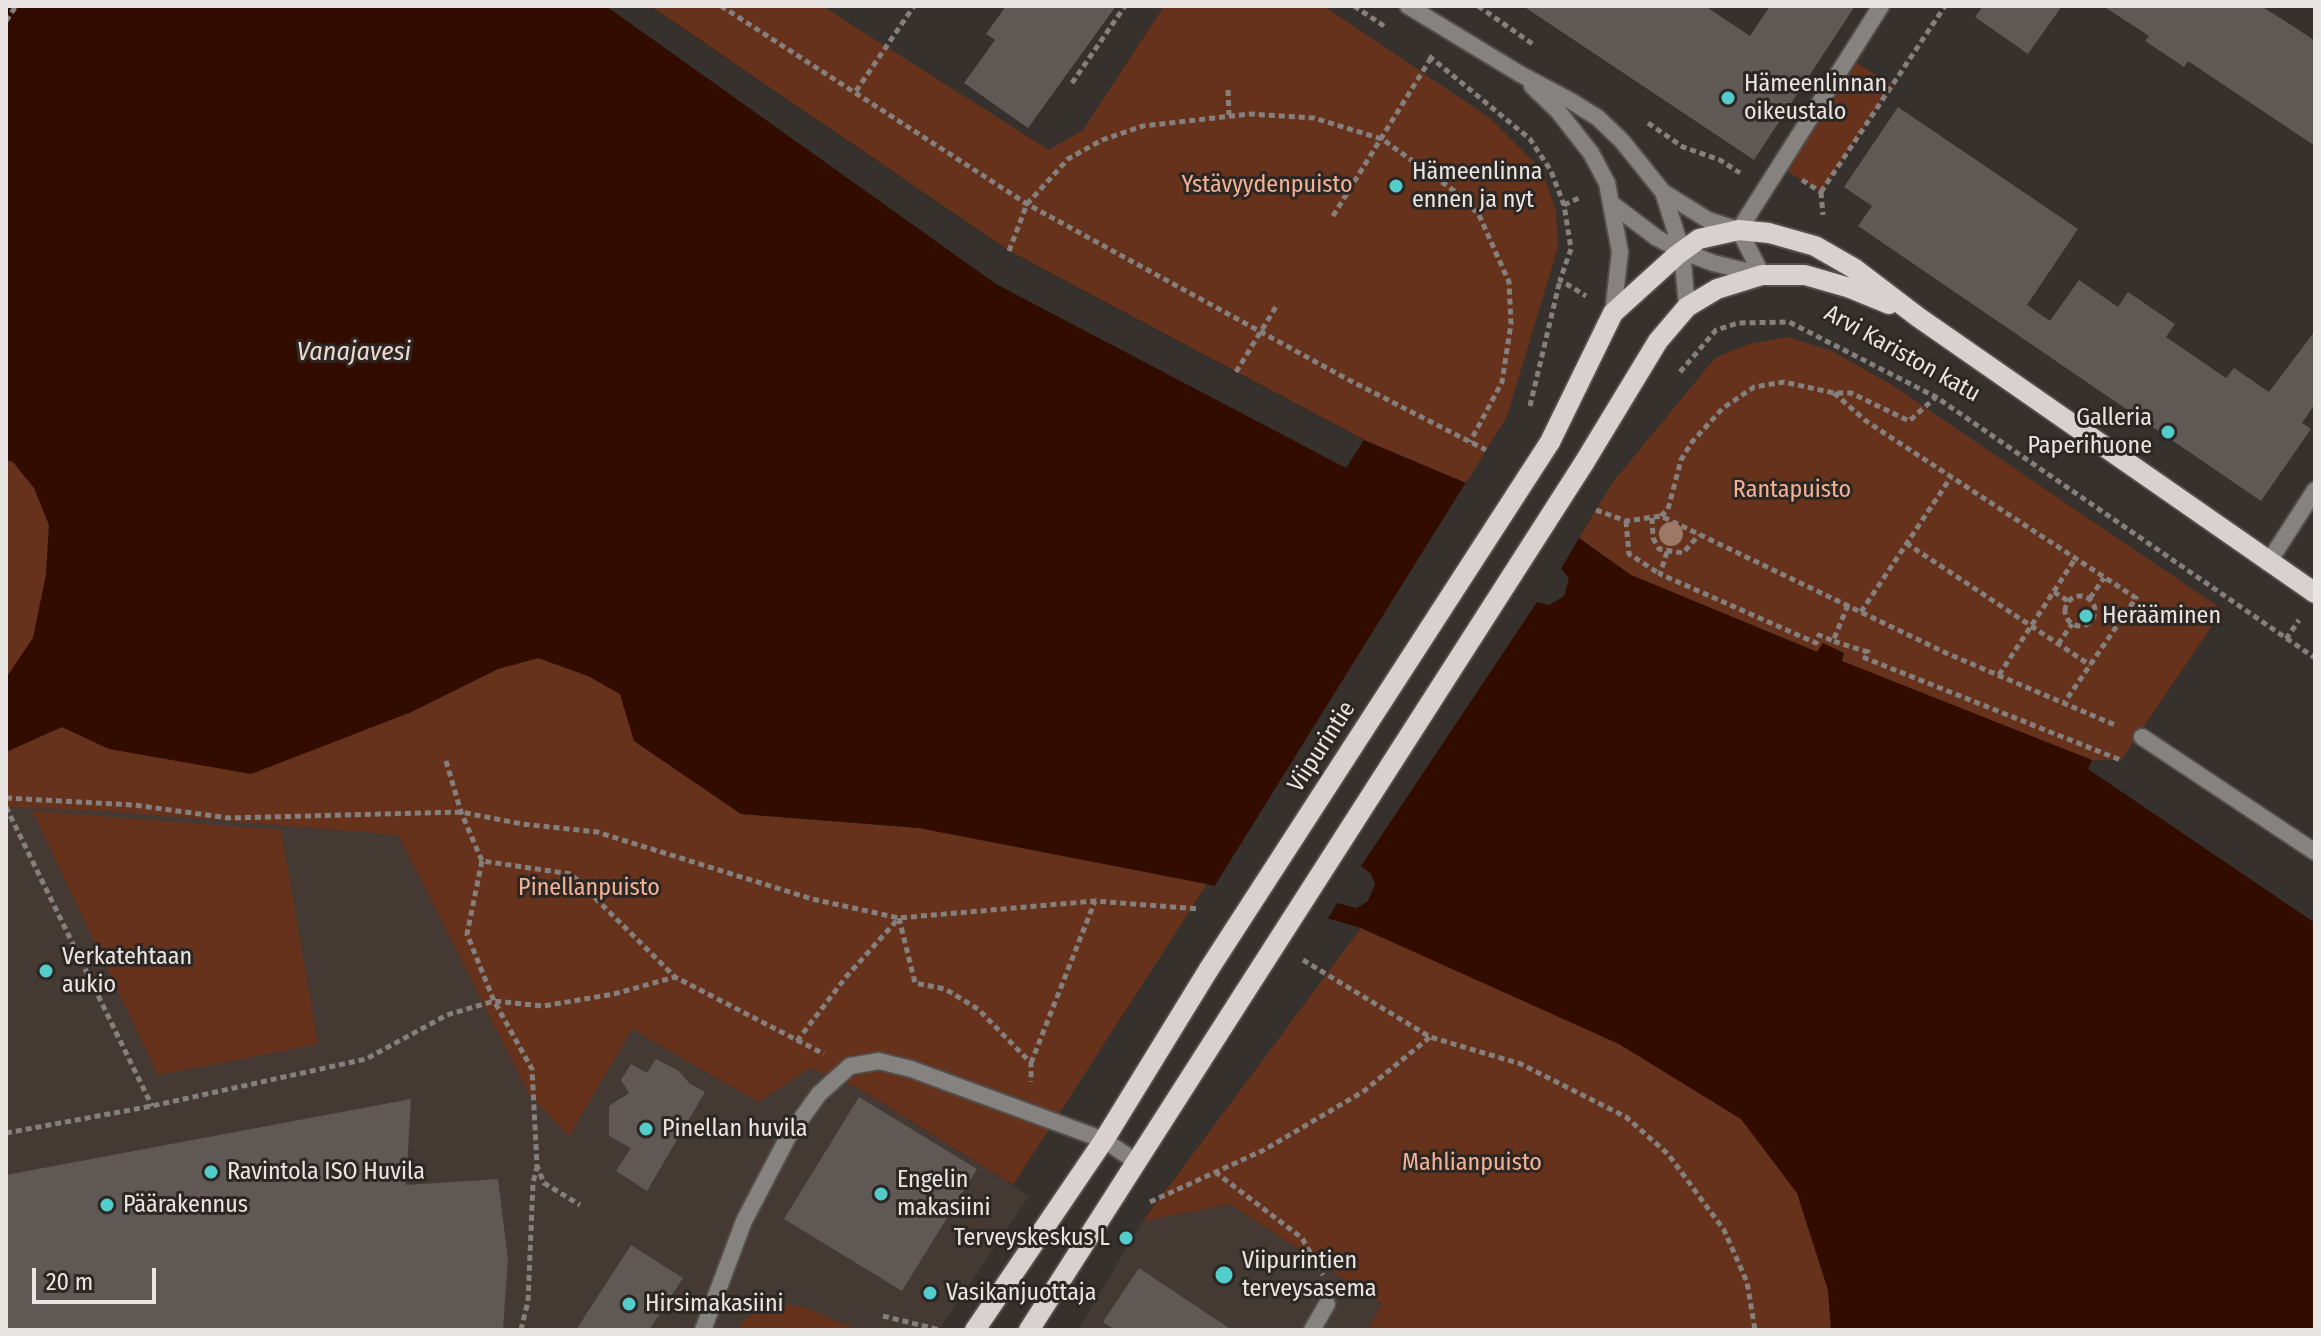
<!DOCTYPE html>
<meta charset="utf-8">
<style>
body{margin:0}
#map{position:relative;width:2321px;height:1336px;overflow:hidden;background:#37312e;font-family:"Fira Sans Condensed",sans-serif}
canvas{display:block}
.frame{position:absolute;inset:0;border:8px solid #e9e5e3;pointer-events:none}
.scale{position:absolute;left:32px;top:1268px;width:124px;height:36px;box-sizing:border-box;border:4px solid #e9e5e3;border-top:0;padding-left:10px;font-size:24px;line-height:28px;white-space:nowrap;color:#e9e5e3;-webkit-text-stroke:6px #2d2724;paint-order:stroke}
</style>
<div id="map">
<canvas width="2321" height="1336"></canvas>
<div class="frame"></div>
<div class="scale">20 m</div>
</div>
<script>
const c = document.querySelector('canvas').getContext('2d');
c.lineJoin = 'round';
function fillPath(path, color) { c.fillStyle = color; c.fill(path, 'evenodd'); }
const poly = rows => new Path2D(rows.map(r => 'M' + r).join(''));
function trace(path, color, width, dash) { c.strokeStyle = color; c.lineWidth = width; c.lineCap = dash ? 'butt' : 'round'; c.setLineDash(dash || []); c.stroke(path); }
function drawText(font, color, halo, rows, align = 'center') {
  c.font = font + ' "Fira Sans Condensed",sans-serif'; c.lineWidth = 6; c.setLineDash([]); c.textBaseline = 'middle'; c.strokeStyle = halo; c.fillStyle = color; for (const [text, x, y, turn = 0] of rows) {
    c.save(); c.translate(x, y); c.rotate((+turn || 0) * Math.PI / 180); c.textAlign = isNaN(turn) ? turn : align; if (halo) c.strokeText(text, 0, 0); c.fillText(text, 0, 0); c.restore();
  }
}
fillPath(poly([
 [6,807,103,811,398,835,451,937,568,1135,632,1028,758,1102,809,1068,860,1089,1029,1196,939,1330,6,1330],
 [1230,1204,1382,1304,1368,1330,1078,1330,1143,1221]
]), '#453934');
fillPath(poly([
 [650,6,822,6,1049,150,1083,130,1164,6,1324,6,1491,119,1536,164,1547,184,1556,212,1558,247,1507,416,1466,483,1364,440,1009,251],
 [1849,58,1892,85,1821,192,1779,166],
 [1788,337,1832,351,1892,385,2223,610,2121,760,2092,760,1841,661,1844,653,1823,644,1818,652,1631,575,1579,538,1613,482,1715,358,1749,344],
 [6,460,13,461,34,488,49,525,46,575,33,638,6,678],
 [538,658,588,676,620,694,634,741,741,814,919,828,1207,884,1013,1185,860,1089,810,1068,758,1102,632,1029,569,1136,529,1094,398,835,103,811,6,807,6,752,62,727,109,749,409,713,498,669],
 [32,811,281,830,318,1044,158,1075],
 [1361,928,1619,1044,1741,1119,1797,1193,1828,1290,1831,1330,1368,1330,1382,1304,1230,1204,1143,1221],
 [769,1303,804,1307,858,1330,737,1330,743,1321]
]), '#66321b');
fillPath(poly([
 [6,6,650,6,1009,251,1364,440,1466,483,1579,538,1631,575,1817,652,1823,643,1844,653,1842,661,2092,760,2088,769,2315,923,2315,1330,1831,1330,1828,1290,1797,1193,1741,1119,1619,1044,1361,928,1207,884,919,828,741,814,634,741,620,694,588,676,538,658,498,669,409,713,251,774,109,749,62,727,6,752,6,678,33,638,46,575,49,525,34,488,13,462,6,460]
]), '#330c00');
fillPath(poly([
 [606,6,650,6,1009,251,1364,440,1346,468,996,284],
 [1468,479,1581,534,1561,569,1569,578,1564,596,1549,605,1537,602,1361,866,1371,874,1375,885,1367,902,1356,908,1337,903,1326,922,1212,890]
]), '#37312e');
fillPath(poly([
 [1006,6,1116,6,1028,128,964,83,995,40,986,34],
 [1523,6,1705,6,1750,36,1770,6,1855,6,1754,160],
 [1983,6,2062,6,2028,54,1975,17],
 [2103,6,2261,6,2296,28,2315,41,2315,146,2188,61,2184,67,2145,41,2149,36],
 [1898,107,2078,229,2027,305,2050,321,2079,280,2118,307,2128,292,2175,324,2166,337,2226,378,2234,368,2269,392,2315,331,2315,404,2302,423,2311,429,2261,501,1858,226,1872,206,1844,187],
 [656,1059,679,1071,689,1083,705,1092,647,1191,616,1171,631,1148,609,1136,609,1106,629,1093,621,1080,631,1064,647,1073],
 [859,1097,977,1169,902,1291,784,1219],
 [411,1099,406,1185,498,1179,508,1260,503,1330,6,1330,6,1175],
 [631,1245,683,1278,649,1330,576,1330],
 [1139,1268,1232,1330,1115,1330,1103,1322]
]), '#5f5855');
const service = poly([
 [2142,737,2315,852],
 [703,1330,744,1221,788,1137,819,1094,850,1066,879,1061,911,1069,1104,1140,1135,1161],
 [1312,1330,1327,1304]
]);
const minor = poly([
 [1408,6,1520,74,1571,101,1598,118,1622,141,1663,192,1682,251,1687,307],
 [1532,86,1558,111,1591,153,1607,183,1620,252,1613,313],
 [1663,192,1708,220,1739,230],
 [1612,204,1657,238,1682,251,1713,263,1762,275],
 [1739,230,1881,6],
 [1739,230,1762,275],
 [2268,563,2315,490]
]);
const primary = poly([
 [1550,442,1613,313,1677,255,1699,239,1739,230,1769,233,1815,246,1855,269,1918,317,2315,593],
 [1584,463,1658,341,1687,307,1717,289,1762,275,1805,275,1850,288,1889,304],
 [975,1330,1104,1140,1209,969],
 [1029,1330,1245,992]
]);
trace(service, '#534e4b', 20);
trace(minor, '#534e4b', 20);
trace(primary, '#534e4b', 24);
trace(poly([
 [721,6,1027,204,1347,379,1486,450],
 [1354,6,1384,26],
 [1478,6,1534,45],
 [6,21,16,6],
 [1429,56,1530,139,1551,171,1564,205,1571,249,1560,280,1586,296],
 [1072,83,1125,6],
 [1228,90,1229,115],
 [856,91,914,6],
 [1648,123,1683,147,1720,160,1740,173],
 [1802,180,1821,192],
 [1821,192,1945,6],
 [1821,192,1823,215],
 [1564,205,1581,197],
 [1333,216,1431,58],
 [1009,251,1027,204,1068,159,1102,140,1143,126,1250,114,1314,118,1382,139,1460,195,1479,215,1509,282,1511,324,1502,382,1470,442],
 [1236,372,1277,305],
 [1680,372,1716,330,1738,323,1789,322,1936,397,2315,658],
 [1834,393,1866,421,2136,598,2064,703],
 [1530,406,1560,280],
 [1596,510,1626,521,1661,516,1946,653,2115,725],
 [1661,516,1668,509,1681,460,1692,442,1723,408,1754,387,1784,382,1834,393,1851,393,1909,421,1936,397],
 [1652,518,1653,538,1659,549,1683,553,1699,535],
 [1626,521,1629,554,1660,574],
 [1906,543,2090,665],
 [1667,552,1660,574,1816,643,1819,635,1833,641],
 [2054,592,2068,601],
 '2065 611a15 15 0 1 1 30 0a15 15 0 1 1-30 0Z',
 [2090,598,2104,578],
 [1848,605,1833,641,1868,652,1865,658,2123,761],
 [1861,612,1951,477],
 [2286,639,2299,620],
 [2058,644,2072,624],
 [1999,675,2075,559],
 [446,761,461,812,482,861,571,874,675,977,824,1054],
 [6,798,134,805,229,818,461,812,522,824,597,832,812,899,899,918,1095,901,1200,909],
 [6,807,152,1106],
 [482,861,467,934,494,1001,532,1069,537,1166,544,1183,580,1205],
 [899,918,915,983,945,989,978,1009,1031,1063,1031,1082],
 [1303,960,1430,1037,1521,1064,1626,1117,1668,1154,1724,1230,1747,1282,1755,1330],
 [797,1041,846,977,898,919],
 [1031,1063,1095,901],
 [6,1133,152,1106,366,1059,447,1015,494,1001,543,1006,614,994,675,977],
 [1215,1172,1302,1238,1323,1275],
 [1150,1202,1264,1150,1364,1091,1430,1037],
 [883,1316,940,1330],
 [521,1330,528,1301,533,1183,537,1167]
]), '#85807d', 5, [6, 4]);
trace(service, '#858280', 16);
trace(minor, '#858280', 16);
trace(primary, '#d8d1cf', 20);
const primaryBridge = poly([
 [1209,969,1550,442],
 [1245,992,1584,463]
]);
trace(primaryBridge, '#534e4b', 24, []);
trace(primaryBridge, '#d8d1cf', 20);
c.fillStyle = '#9e7867';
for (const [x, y] of [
 [1671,534]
]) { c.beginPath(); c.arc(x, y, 12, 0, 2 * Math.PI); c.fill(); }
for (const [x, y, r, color] of [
 [1728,98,8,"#52cdcc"],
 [1396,186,8,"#52cdcc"],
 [2168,432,8,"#52cdcc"],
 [2086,616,8,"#52cdcc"],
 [46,971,8,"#52cdcc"],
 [646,1129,8,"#52cdcc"],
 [211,1172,8,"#52cdcc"],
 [881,1194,8,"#52cdcc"],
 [107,1205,8,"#52cdcc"],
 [1126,1238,8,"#52cdcc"],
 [1224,1275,10,"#52cdcc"],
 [930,1293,8,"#52cdcc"],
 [629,1304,8,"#52cdcc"]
]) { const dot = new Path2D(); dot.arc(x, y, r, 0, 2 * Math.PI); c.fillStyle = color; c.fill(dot); trace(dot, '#2d2724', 3); }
drawText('24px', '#e9e5e3', '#2d2724', [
 ["Hämeenlinnan",1744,84],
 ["oikeustalo",1744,112],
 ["Hämeenlinna",1412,172],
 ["ennen ja nyt",1412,200],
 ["Galleria",2152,418,"right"],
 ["Paperihuone",2152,446,"right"],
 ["Herääminen",2102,616],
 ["Verkatehtaan",62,957],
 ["aukio",62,985],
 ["Pinellan huvila",662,1129],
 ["Ravintola ISO Huvila",227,1172],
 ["Engelin",897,1180],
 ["makasiini",897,1208],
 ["Päärakennus",123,1205],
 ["Terveyskeskus L",1110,1238,"right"],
 ["Viipurintien",1242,1261],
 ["terveysasema",1242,1289],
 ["Vasikanjuottaja",946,1293],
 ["Hirsimakasiini",645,1304]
], 'left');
drawText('24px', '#f3b295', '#2d2724', [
 ["Ystävyydenpuisto",1267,185],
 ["Rantapuisto",1792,490],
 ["Pinellanpuisto",589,888],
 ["Mahlianpuisto",1472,1163]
]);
drawText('24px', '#e9e5e3', '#2d2724', [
 ["Arvi Kariston katu",1902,354,29],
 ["Viipurintie",1322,747,-57]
]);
drawText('italic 26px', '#efd8cf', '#2d2724', [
 ["Vanajavesi",354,353]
]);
</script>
